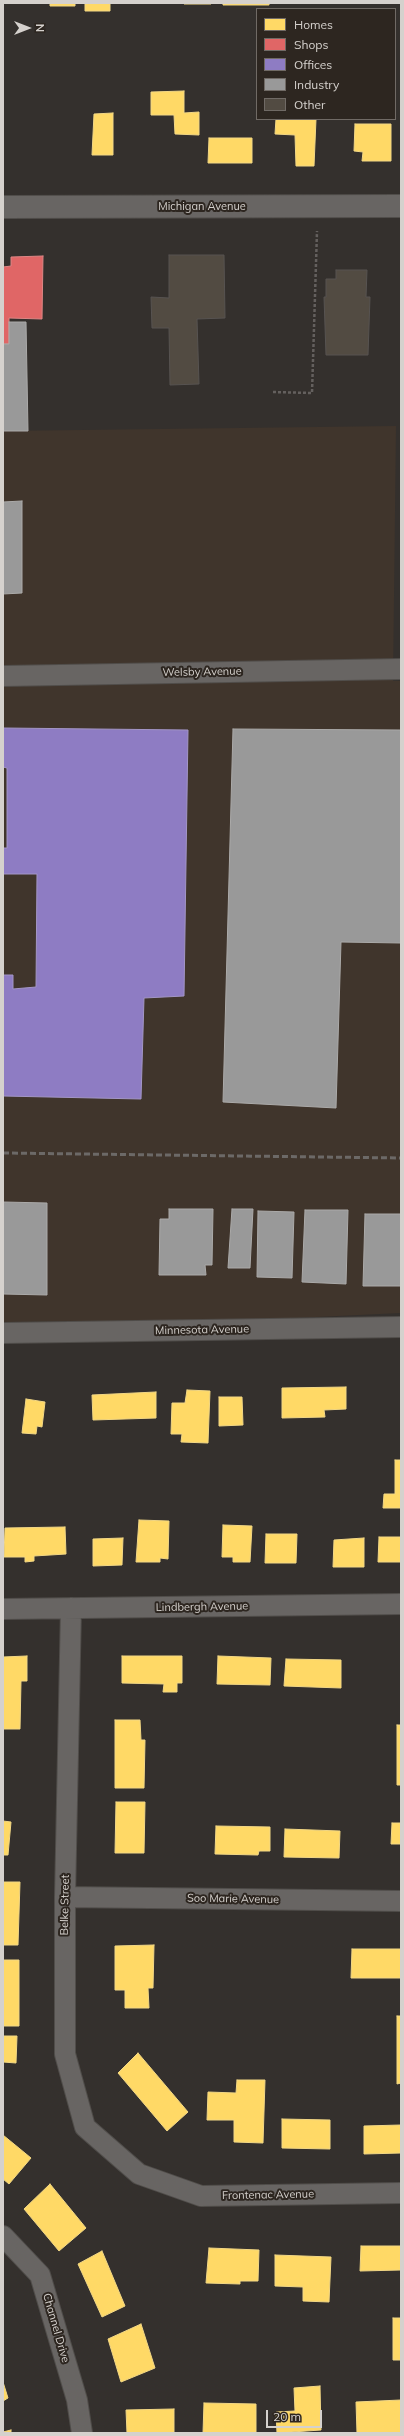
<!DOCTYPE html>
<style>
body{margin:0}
#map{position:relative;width:404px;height:2436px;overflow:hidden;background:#34302d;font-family:Mulish,sans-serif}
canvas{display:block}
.frame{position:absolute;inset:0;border:4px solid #d5d1cd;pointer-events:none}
.legend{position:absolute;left:256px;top:8px;width:140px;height:112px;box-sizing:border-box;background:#2d2620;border:1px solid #706a65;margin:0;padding:5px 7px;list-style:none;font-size:12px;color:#d5d1cd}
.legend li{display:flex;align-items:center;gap:8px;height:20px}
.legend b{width:20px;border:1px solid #706a65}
.north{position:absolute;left:8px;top:8px;width:40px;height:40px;-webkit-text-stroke:3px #2d2620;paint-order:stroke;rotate:90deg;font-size:11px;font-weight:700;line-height:16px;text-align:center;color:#d5d1cd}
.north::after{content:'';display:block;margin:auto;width:14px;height:18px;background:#d5d1cd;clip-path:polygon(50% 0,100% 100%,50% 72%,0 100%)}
.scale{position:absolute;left:266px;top:2410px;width:56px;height:18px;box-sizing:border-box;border:2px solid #d5d1cd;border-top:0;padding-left:5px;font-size:12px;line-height:14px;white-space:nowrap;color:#d5d1cd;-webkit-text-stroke:3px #2d2620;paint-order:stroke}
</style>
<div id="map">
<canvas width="404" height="2436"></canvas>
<div class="frame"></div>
<ul class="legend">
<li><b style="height:11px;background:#ffd966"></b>Homes</li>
<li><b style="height:11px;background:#e06666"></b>Shops</li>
<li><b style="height:11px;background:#8e7cc3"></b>Offices</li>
<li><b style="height:11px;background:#999"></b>Industry</li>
<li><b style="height:11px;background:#524b42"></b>Other</li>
</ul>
<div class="north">N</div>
<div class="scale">20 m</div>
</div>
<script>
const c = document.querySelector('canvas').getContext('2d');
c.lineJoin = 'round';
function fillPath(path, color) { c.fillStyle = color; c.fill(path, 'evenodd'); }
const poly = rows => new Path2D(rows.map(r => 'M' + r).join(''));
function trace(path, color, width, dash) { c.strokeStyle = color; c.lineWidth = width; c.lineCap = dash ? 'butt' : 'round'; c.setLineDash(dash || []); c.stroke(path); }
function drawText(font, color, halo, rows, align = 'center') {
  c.font = font + ' Mulish,sans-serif'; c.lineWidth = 4; c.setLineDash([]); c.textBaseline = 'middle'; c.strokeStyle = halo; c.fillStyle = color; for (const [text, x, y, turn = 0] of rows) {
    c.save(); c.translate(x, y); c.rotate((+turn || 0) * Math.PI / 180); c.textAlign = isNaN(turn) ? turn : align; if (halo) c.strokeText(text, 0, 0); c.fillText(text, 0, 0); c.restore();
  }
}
fillPath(poly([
 [396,426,393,681,401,681,401,1119,335,1118,401,1119,401,1313,252,1320,3,1322,3,431]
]), '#40352c');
const homes = poly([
 [50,3,75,3,75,6,50,6,50,3],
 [85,3,110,3,110,11,85,11,85,3],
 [184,3,211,3,211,4,184,4,184,3],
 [223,3,269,3,269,5,223,5,223,3],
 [184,91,184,113,199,112,199,135,175,134,174,115,151,115,151,92,184,91],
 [113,113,113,155,92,155,94,114,113,113],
 [276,119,316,119,314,166,296,166,295,135,275,134,276,119],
 [355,124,391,124,391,161,362,161,363,152,354,151,355,124],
 [209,138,252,138,252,163,208,163,209,138],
 [346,1387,346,1409,324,1410,325,1417,282,1418,282,1388,346,1387],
 [187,1390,210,1391,208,1443,181,1442,182,1434,171,1434,172,1403,185,1403,187,1390],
 [156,1392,156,1418,93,1420,92,1395,156,1392],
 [219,1397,242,1397,243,1425,219,1426,219,1397],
 [26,1399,45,1402,42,1427,37,1426,36,1434,22,1433,26,1399],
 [395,1460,401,1460,401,1508,383,1508,384,1494,395,1494,395,1460],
 [139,1520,169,1521,168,1559,160,1558,160,1562,136,1562,139,1520],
 [223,1525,252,1526,250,1562,233,1562,233,1557,222,1557,223,1525],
 [65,1527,66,1554,34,1556,34,1561,25,1562,25,1557,4,1557,5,1528,65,1527],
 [266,1534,297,1534,296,1563,265,1563,266,1534],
 [379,1537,401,1537,401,1562,378,1562,379,1537],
 [123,1538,122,1565,93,1566,93,1539,123,1538],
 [364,1538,364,1567,333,1567,334,1540,364,1538],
 [27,1656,27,1681,21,1681,20,1729,3,1729,3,1657,27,1656],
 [122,1656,182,1656,182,1683,177,1683,177,1692,163,1692,164,1684,122,1683,122,1656],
 [218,1656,271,1658,270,1685,217,1684,218,1656],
 [286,1659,341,1660,341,1688,284,1686,286,1659],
 [115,1720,140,1720,141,1740,145,1740,144,1788,115,1788,115,1720],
 [397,1725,401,1725,401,1785,397,1785,397,1725],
 [116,1802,145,1802,144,1853,115,1853,116,1802],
 [3,1821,11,1822,8,1855,3,1855,3,1821],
 [392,1823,401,1823,401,1844,391,1844,392,1823],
 [216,1826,270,1827,270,1851,259,1851,258,1855,215,1854,216,1826],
 [285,1829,340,1831,339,1858,284,1857,285,1829],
 [3,1882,20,1882,18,1945,3,1945,3,1882],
 [154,1945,153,1988,148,1988,149,2008,125,2008,125,1990,115,1990,115,1946,154,1945],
 [352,1949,401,1949,401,1978,351,1978,352,1949],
 [3,1960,19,1960,19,2026,3,2026,3,1960],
 [397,2016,401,2016,401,2083,397,2084,397,2016],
 [3,2036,17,2036,16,2063,3,2062,3,2036],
 [138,2053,188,2112,167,2131,118,2073,138,2053],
 [237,2080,265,2080,263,2143,234,2142,234,2120,207,2120,208,2092,236,2093,237,2080],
 [282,2119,330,2120,330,2149,282,2148,282,2119],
 [401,2125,401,2153,364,2154,364,2126,401,2125],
 [3,2135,31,2158,9,2184,3,2179,3,2135],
 [50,2184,86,2228,59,2251,24,2209,50,2184],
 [361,2246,401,2246,401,2270,360,2271,361,2246],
 [209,2248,259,2250,258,2281,240,2281,240,2284,206,2283,209,2248],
 [102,2251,125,2306,102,2317,78,2264,102,2251],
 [275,2255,331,2257,329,2302,303,2301,303,2287,275,2286,275,2255],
 [393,2318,401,2318,401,2360,393,2360,393,2318],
 [141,2324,155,2368,121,2382,108,2339,141,2324],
 [3,2382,8,2398,3,2401,3,2382],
 [320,2386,321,2430,277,2433,276,2412,295,2411,294,2388,320,2386],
 [401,2400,401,2433,357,2433,356,2402,401,2400],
 [204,2403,256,2404,256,2433,203,2433,204,2403],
 [174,2409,174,2433,127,2433,126,2410,174,2409],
 [11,2430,11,2433,3,2433,3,2432,11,2430]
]);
fillPath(homes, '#ffd966');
trace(homes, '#f2d785', 1);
const shops = poly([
 [43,256,42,319,9,318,9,344,3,344,3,267,11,266,11,257,43,256]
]);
fillPath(shops, '#e06666');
trace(shops, '#dd8685', 1);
const offices = poly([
 [3,728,188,730,184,996,144,998,141,1099,3,1096,3,975,13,975,13,989,36,987,37,874,3,874,3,848,7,848,7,768,3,767,3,728]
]);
fillPath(offices, '#8e7cc3');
trace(offices, '#a396c6', 1);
const industry = poly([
 [9,322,26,322,28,431,3,431,3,344,9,344,9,322],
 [22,501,22,593,3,594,3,502,22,501],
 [233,729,401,730,401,943,341,942,336,1108,223,1102,233,729],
 [3,1202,47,1203,47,1295,3,1294,3,1202],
 [169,1209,213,1209,212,1265,205,1265,206,1275,159,1275,160,1219,169,1219,169,1209],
 [232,1209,253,1209,250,1268,228,1268,232,1209],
 [305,1210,348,1210,346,1284,302,1282,305,1210],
 [258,1211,294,1212,292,1278,257,1277,258,1211],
 [365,1214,401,1214,401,1286,363,1286,365,1214]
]);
fillPath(industry, '#999');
trace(industry, '#abaaa9', 1);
const building = poly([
 [169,255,224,255,225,318,197,319,199,384,170,385,169,328,152,328,151,297,169,298,169,255],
 [336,270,367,270,366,297,370,297,368,355,326,355,324,297,326,297,326,279,336,279,336,270]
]);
fillPath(building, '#524b42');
trace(building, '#575351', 1);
const minor = poly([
 [3,676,401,669],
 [3,1333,401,1327],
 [71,1608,65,1897,65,2054,85,2127,139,2174,201,2196,401,2193],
 [3,1609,401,1604],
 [65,1897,401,1901],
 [3,2236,40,2275,77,2400,82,2433]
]);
const tertiary = poly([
 [3,207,401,206]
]);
trace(minor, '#504d4a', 22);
trace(tertiary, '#504d4a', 24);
trace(poly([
 [273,392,312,393,317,231]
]), '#64605e', 2.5, [3, 2]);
trace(minor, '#686563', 20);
trace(tertiary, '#686563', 22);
trace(poly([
 [3,1153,401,1158]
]), '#6c6967', 3, [6, 3]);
drawText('11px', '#d5d1cd', '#2d2620', [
 ["Michigan Avenue",202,207],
 ["Welsby Avenue",202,672,-1],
 ["Minnesota Avenue",202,1330,-1],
 ["Lindbergh Avenue",202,1607,-1],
 ["Soo Marie Avenue",233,1899,1],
 ["Belke Street",65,1905,-89],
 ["Frontenac Avenue",268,2195,-1],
 ["Channel Drive",56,2328,74]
]);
</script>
